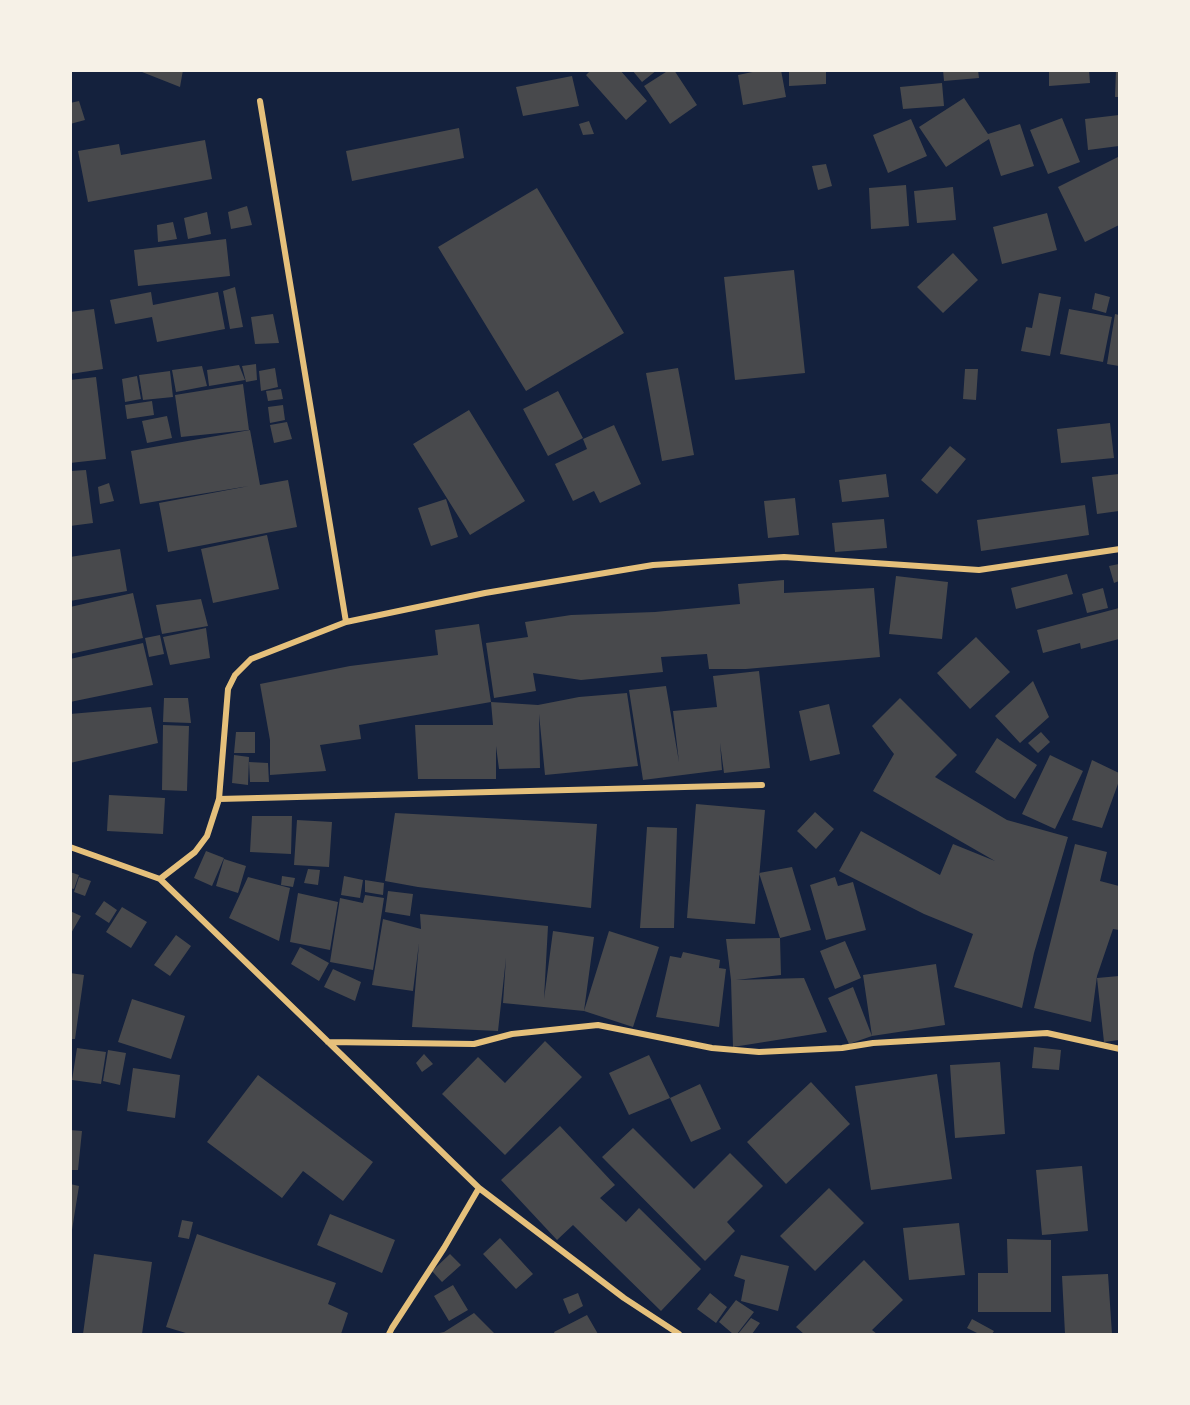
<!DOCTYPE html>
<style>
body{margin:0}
#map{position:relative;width:1190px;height:1405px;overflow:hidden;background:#14213d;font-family:Spectral,serif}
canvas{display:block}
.frame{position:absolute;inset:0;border:72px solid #f6f1e7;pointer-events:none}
</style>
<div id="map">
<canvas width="1190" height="1405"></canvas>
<div class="frame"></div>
</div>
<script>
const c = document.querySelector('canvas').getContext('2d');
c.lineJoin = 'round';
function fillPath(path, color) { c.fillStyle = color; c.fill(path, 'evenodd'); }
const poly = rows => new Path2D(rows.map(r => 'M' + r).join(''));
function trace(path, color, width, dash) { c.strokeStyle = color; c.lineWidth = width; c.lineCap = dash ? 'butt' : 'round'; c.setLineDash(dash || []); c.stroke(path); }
fillPath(poly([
 [137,70,183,70,180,87],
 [591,70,620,70,647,101,626,120,586,75],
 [632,70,657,70,642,82],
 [669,70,674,70,697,105,670,124,644,86],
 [762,70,781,70,786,97,743,105,738,75],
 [789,70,826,70,826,84,789,86],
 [943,70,978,70,979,78,944,81],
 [1049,70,1089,70,1090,83,1049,86],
 [1116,70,1119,70,1119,97,1115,97],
 [572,76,579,106,523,116,516,87],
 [942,83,944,106,903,109,900,87],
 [964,98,988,134,1020,124,1034,166,1001,176,989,139,946,167,919,127],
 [79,101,85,120,70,124,70,103],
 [1119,115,1119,146,1088,150,1085,119],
 [1062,118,1080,162,1048,174,1030,130],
 [911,119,927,156,888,173,873,135],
 [589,121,594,134,583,135,579,124],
 [459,128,464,158,352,181,346,151],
 [205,140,212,179,88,202,78,151,119,144,121,155],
 [1118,157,1119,225,1085,242,1058,187],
 [826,164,832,186,818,190,812,166],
 [906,185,909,226,871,229,869,188],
 [953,187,956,220,917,223,914,191],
 [537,188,624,333,526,391,438,247],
 [247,206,252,225,231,229,228,212],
 [207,212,211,234,188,239,184,218],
 [1047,213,1057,250,1002,264,993,227],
 [173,222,177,239,158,242,157,225],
 [226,239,230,276,138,286,134,250],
 [953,253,978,280,943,313,917,287],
 [794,270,805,373,735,380,724,277],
 [235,287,243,327,230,329,223,291],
 [151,292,153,305,218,292,225,329,157,342,152,317,115,324,110,300],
 [1039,293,1061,297,1050,356,1021,351,1026,327,1032,328],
 [1095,293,1110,297,1106,313,1092,309],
 [94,309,103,369,70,374,70,312],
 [1069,309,1112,317,1103,362,1060,354],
 [273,314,279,343,255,344,251,317],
 [1115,314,1119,315,1119,366,1107,364],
 [256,364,257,380,246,382,242,366],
 [239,365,245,380,209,386,207,370],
 [202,366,207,386,176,392,172,370],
 [275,368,278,387,261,391,259,371],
 [678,368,694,455,662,461,646,373],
 [965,369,978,369,976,400,963,399],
 [170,371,173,397,143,400,139,375],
 [137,376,141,399,125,402,122,379],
 [96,377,106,459,70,463,70,380],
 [243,384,249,430,181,437,175,395],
 [281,389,283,399,268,401,266,391],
 [558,391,583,438,548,456,523,409],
 [152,401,154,415,127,419,125,405],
 [283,405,285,420,270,423,268,407],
 [469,410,525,501,470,535,413,444],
 [167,416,172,438,147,443,142,421],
 [287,422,292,439,274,443,270,425],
 [1110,423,1114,458,1061,463,1057,429],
 [614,425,641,484,600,503,594,491,573,501,555,464,587,449,583,439],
 [250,430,260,485,288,480,297,527,168,552,159,503,249,486,140,504,131,451],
 [950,446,966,459,937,494,921,480],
 [86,470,93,523,70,526,70,471],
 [886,474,889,497,842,502,839,480],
 [1119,474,1119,511,1097,514,1092,477],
 [109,483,114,501,100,504,98,487],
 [795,498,799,535,768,538,764,501],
 [446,499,458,537,431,546,418,508],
 [1085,505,1089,535,981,551,977,520],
 [884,519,887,548,835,552,832,523],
 [267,535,279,589,213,603,201,549],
 [120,549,127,591,70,601,70,557],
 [1119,564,1119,581,1114,583,1109,566],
 [1067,574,1073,594,1016,609,1011,588],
 [896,576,948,582,942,639,889,634],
 [784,580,784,593,874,588,880,657,746,669,709,669,707,654,661,657,663,672,581,680,533,673,536,691,494,698,486,643,528,637,525,622,571,615,655,612,740,604,738,584],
 [1103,588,1108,608,1087,613,1082,594],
 [133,593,143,638,70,654,70,607],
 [201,599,208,626,162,634,156,605],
 [1119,608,1119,639,1081,649,1080,643,1043,653,1037,630],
 [479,624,491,702,359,725,361,739,320,745,326,771,270,775,270,740,260,684,350,666,438,655,435,630],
 [206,628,210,658,170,665,163,637],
 [160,635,164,654,149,657,145,638],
 [976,637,1010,672,970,709,937,673],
 [143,643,153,685,70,702,70,659],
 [759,671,770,768,724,773,720,743,722,770,643,780,629,690,666,686,679,762,673,711,717,707,713,676],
 [1033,681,1049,717,1020,743,995,716],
 [627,693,638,766,545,775,539,714,540,768,499,769,496,746,496,779,418,779,415,725,493,725,491,702,538,705,579,697],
 [164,698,188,698,191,723,163,722],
 [900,698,957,755,935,777,1007,820,1068,837,1034,953,1022,1008,954,987,973,934,924,914,839,871,861,831,940,875,953,844,995,861,873,791,894,754,872,726],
 [829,704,840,754,810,761,799,711],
 [151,707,158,743,70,763,70,714],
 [163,725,189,726,187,791,162,790],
 [236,732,255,732,255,753,234,753],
 [1041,732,1050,742,1038,753,1028,743],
 [997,738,1037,765,1015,799,975,772],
 [234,755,249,757,248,785,232,783],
 [1050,755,1083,771,1055,829,1022,814],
 [1092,760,1119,773,1119,781,1102,828,1072,820],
 [249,762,268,763,269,782,250,782],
 [109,795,165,798,163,834,107,831],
 [696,804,765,810,755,924,687,918],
 [815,812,834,829,816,849,797,831],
 [395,813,597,824,591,908,418,887,385,881],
 [252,816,292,816,291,854,250,852],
 [297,820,332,822,329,867,294,865],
 [647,827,677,828,674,928,640,928],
 [1075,844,1107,852,1100,881,1119,886,1119,930,1113,929,1097,976,1091,1022,1034,1008],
 [206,851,224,858,212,886,194,878],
 [224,859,246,866,238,893,216,886],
 [792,867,811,930,780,938,759,873],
 [308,869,320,870,318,885,304,883],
 [70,872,79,875,74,889,70,888],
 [282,876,295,878,293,887,281,885],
 [344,876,363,880,360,898,341,895],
 [79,877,91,881,85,896,74,892],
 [248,877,290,888,279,941,229,918],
 [835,877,838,886,853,882,866,930,826,940,810,885],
 [365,880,384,883,383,895,365,892],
 [388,891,413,894,410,916,385,912],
 [298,893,338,902,330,950,290,942],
 [365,895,384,898,373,970,330,962,340,898,363,903],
 [104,901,117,910,109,923,95,914],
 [122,907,147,922,131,948,106,932],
 [70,911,81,916,70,935],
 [420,914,548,926,544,999,553,931,594,937,584,1011,609,931,659,947,633,1027,584,1011,503,1003,506,958,498,1031,412,1027,419,943,413,991,372,985,383,919,421,929],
 [176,935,191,946,170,976,154,965],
 [780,938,781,975,736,980,804,978,827,1032,733,1047,731,980,726,939],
 [845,941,861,978,835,989,820,951],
 [300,947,329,963,319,981,291,964],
 [683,952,720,960,719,968,726,969,719,1027,656,1017,670,956,681,958],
 [936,964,945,1025,872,1036,849,1044,828,998,853,987,872,1036,863,975],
 [333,969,361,982,355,1001,324,987],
 [70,973,84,975,75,1039,70,1039],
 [1119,976,1119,1040,1104,1042,1097,978],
 [132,999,185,1016,171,1059,118,1042],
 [545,1041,582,1077,505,1155,442,1094,478,1057,505,1083],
 [1034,1047,1061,1050,1059,1070,1032,1068],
 [77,1048,106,1052,101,1084,72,1080],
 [108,1050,126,1053,120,1085,103,1081],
 [424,1054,433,1064,422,1072,416,1063],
 [649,1055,670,1098,629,1115,609,1073],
 [1000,1062,1005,1134,955,1138,950,1065],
 [133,1068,180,1075,175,1118,127,1111],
 [937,1074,952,1179,871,1190,855,1086],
 [258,1075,373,1162,343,1201,303,1171,282,1198,207,1142],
 [811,1082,850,1124,786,1184,747,1142],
 [700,1084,721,1129,691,1142,670,1098],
 [560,1126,615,1185,600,1198,626,1222,639,1208,701,1269,661,1311,573,1225,557,1240,501,1180],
 [633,1128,694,1189,730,1153,763,1186,727,1222,735,1231,705,1261,602,1157],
 [70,1130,82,1131,78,1170,70,1170],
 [1082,1166,1088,1231,1042,1235,1036,1170],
 [70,1184,79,1186,72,1230,70,1230],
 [829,1188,864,1223,815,1271,780,1236],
 [330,1214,395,1240,382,1273,317,1245],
 [182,1220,193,1222,189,1239,178,1237],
 [959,1223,965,1275,909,1280,903,1228],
 [197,1234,336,1283,328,1304,348,1313,341,1334,189,1334,166,1327],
 [500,1238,533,1274,516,1289,483,1254],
 [1007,1239,1051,1240,1051,1312,978,1312,978,1273,1008,1273],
 [94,1254,152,1262,142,1334,83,1334],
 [450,1254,461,1265,442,1282,432,1271],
 [741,1255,789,1266,778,1311,741,1301,745,1280,734,1276],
 [864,1260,903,1300,872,1330,877,1334,804,1334,796,1327],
 [1108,1274,1112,1334,1065,1334,1062,1276],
 [453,1285,468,1310,449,1321,434,1296],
 [578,1293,583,1306,569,1314,563,1299],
 [710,1293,727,1307,716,1323,697,1309],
 [736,1300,754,1312,737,1334,733,1334,719,1322],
 [474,1313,495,1334,439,1334,439,1333,444,1332],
 [587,1315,598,1334,555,1334,554,1332],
 [751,1318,760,1323,752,1334,738,1334],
 [972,1319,994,1331,992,1334,979,1334,967,1328]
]), '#48494c');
trace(poly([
 [260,101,346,622],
 [219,799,762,785],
 [70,847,160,879,479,1188,624,1298,679,1334],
 [160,879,195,852,207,836,219,799,228,689,235,675,251,659,346,622,485,593,653,565,784,557,979,570,1120,549],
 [328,1042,474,1044,512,1034,598,1025,712,1048,759,1052,842,1048,873,1043,1047,1033,1120,1049],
 [389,1334,392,1328,444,1248,479,1188]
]), '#e5c07b', 6);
</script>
